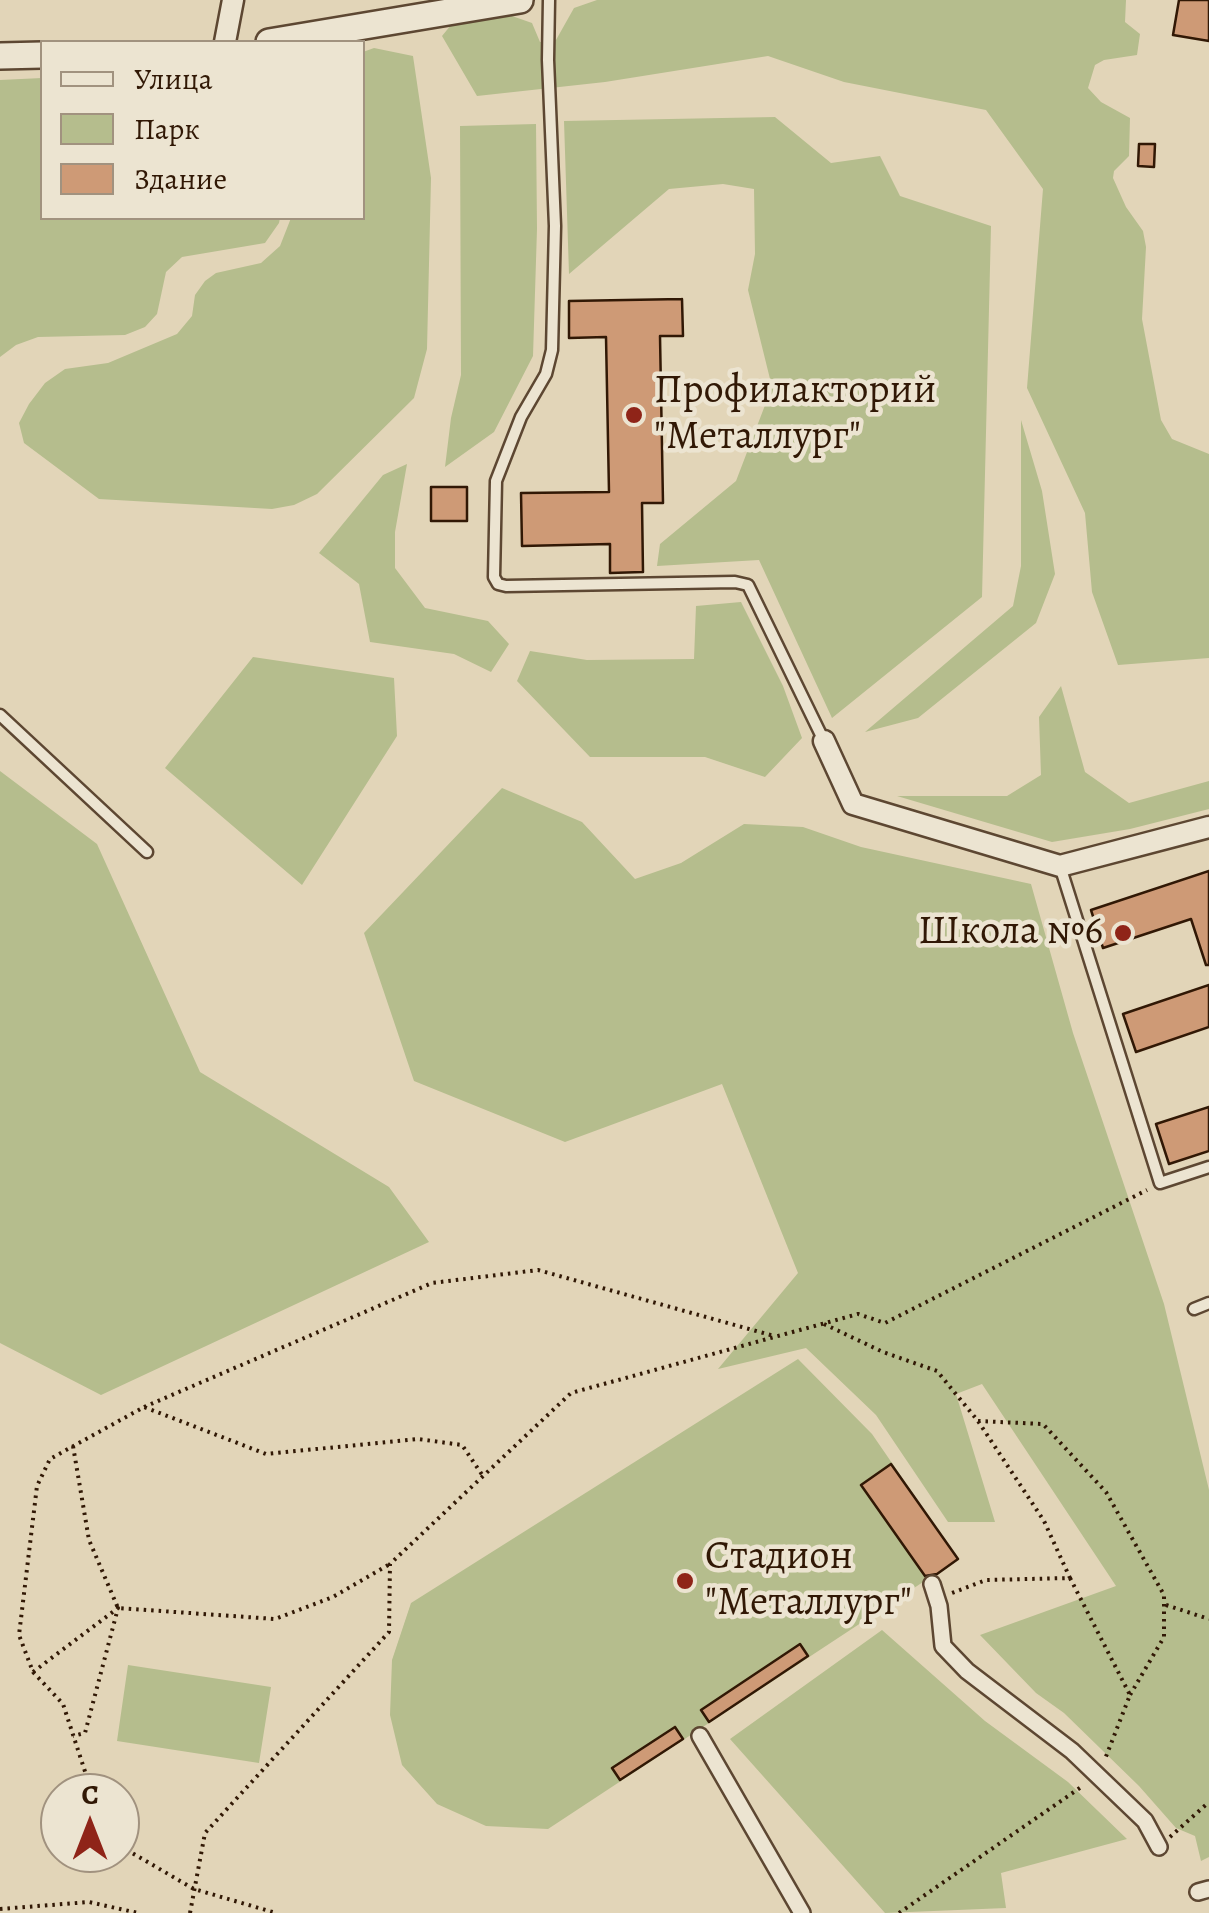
<!DOCTYPE html>
<meta charset="utf-8">
<style>
body{margin:0}
#map{position:relative;width:1209px;height:1913px;overflow:hidden;background:#e2d5b8;font-family:Alegreya,serif}
canvas{display:block}
.legend{position:absolute;left:40px;top:40px;width:325px;height:180px;box-sizing:border-box;background:#ece4d1;border:2px solid #a1927f;margin:0;padding:12px 18px;list-style:none;font-size:30px;color:#311805}
.legend li{display:flex;align-items:center;gap:20px;height:50px}
.legend b{width:50px;border:2px solid #a1927f}
.north{position:absolute;left:40px;top:1773px;width:100px;height:100px;box-sizing:border-box;background:#ece4d1;border:2px solid #a1927f;border-radius:50%;rotate:0deg;font-size:28px;font-weight:700;line-height:40px;text-align:center;color:#311805}
.north::after{content:'';display:block;margin:auto;width:35px;height:45px;background:#8f2418;clip-path:polygon(50% 0,100% 100%,50% 72%,0 100%)}
</style>
<div id="map">
<canvas width="1209" height="1913"></canvas>
<ul class="legend">
<li><b style="height:12px;background:#ece4d1"></b>Улица</li>
<li><b style="height:28px;background:#b5bd8d"></b>Парк</li>
<li><b style="height:28px;background:#ce9a76"></b>Здание</li>
</ul>
<div class="north">С</div>
</div>
<script>
const c = document.querySelector('canvas').getContext('2d');
c.lineJoin = 'round';
function fillPath(path, color) { c.fillStyle = color; c.fill(path, 'evenodd'); }
const poly = rows => new Path2D(rows.map(r => 'M' + r).join(''));
function trace(path, color, width, dash) { c.strokeStyle = color; c.lineWidth = width; c.lineCap = dash ? 'butt' : 'round'; c.setLineDash(dash || []); c.stroke(path); }
function drawText(font, color, halo, rows, align = 'center') {
  c.font = font + ' Alegreya,serif'; c.lineWidth = 9; c.setLineDash([]); c.textBaseline = 'middle'; c.strokeStyle = halo; c.fillStyle = color; for (const [text, x, y, turn = 0] of rows) {
    c.save(); c.translate(x, y); c.rotate((+turn || 0) * Math.PI / 180); c.textAlign = isNaN(turn) ? turn : align; if (halo) c.strokeText(text, 0, 0); c.fillText(text, 0, 0); c.restore();
  }
}
fillPath(poly([
 [597,0,1126,0,1125,22,1140,34,1137,55,1104,60,1095,65,1088,88,1101,102,1130,118,1129,156,1114,171,1113,178,1126,207,1143,231,1146,247,1142,319,1161,420,1172,439,1209,454,1209,658,1118,665,1092,592,1085,513,1027,388,1043,189,986,110,844,82,768,56,605,82,477,96,442,36,451,25,512,16,532,23,540,42,556,40,574,8],
 [374,48,413,56,431,178,427,349,414,398,317,494,294,505,272,509,99,499,24,443,19,423,29,404,45,383,65,369,108,363,177,334,192,316,195,295,205,281,216,273,261,263,280,246,291,218,362,218,363,52],
 [42,78,42,218,280,218,279,223,265,243,182,257,166,272,157,314,145,327,125,335,38,337,16,345,0,357,0,80],
 [775,117,831,163,880,156,900,196,991,226,982,597,832,718,759,560,657,566,660,544,736,481,772,387,748,290,755,254,754,189,723,184,669,189,569,274,564,121],
 [536,124,537,229,533,356,494,432,445,467,451,418,461,375,460,126],
 [1021,420,1042,491,1055,574,1036,623,918,718,865,732,1013,606,1021,566],
 [407,464,395,532,395,568,425,608,488,621,509,644,491,672,454,654,370,642,359,584,319,553,383,475],
 [741,602,783,686,802,738,765,777,705,757,590,757,517,681,530,651,587,660,694,659,696,606],
 [253,657,394,678,397,736,302,885,165,768],
 [1061,686,1085,772,1129,803,1209,781,1209,809,1130,829,1052,842,897,796,1007,796,1041,775,1039,717],
 [0,771,97,844,200,1072,389,1187,429,1242,101,1395,0,1343],
 [502,788,582,822,635,879,681,863,744,824,803,827,861,847,1031,884,1073,1033,1164,1304,1209,1490,1209,1857,1201,1861,1195,1836,1176,1828,1139,1786,1064,1713,1036,1693,980,1635,1116,1586,982,1384,956,1394,995,1522,948,1522,876,1415,806,1348,718,1369,798,1273,722,1084,565,1142,414,1081,364,933],
 [798,1359,872,1434,958,1559,548,1829,486,1826,437,1804,402,1765,390,1715,392,1660,411,1603],
 [882,1630,985,1721,1068,1782,1127,1839,1001,1873,1006,1908,885,1913,730,1739],
 [128,1665,271,1687,259,1763,117,1741]
]), '#b5bd8d');
const building = poly([
 [1179,0,1209,0,1209,41,1173,35,1179,0],
 [1139,144,1155,144,1154,167,1138,166,1139,144],
 [682,299,683,336,660,336,663,503,642,503,643,572,610,573,610,544,522,546,521,493,609,492,606,337,569,338,569,301,682,299],
 [431,487,467,487,467,521,431,521,431,487],
 [1209,871,1209,965,1206,965,1191,919,1103,948,1091,910,1209,871],
 [1209,985,1209,1027,1136,1052,1123,1014,1209,985],
 [1209,1107,1209,1151,1169,1164,1156,1124,1209,1107],
 [891,1464,958,1559,937,1574,925,1576,861,1485,891,1464],
 [800,1644,808,1656,709,1722,701,1710,800,1644],
 [675,1727,683,1739,620,1780,612,1768,675,1727]
]);
fillPath(building, '#ce9a76');
trace(building, '#311805', 2.5);
const service = poly([
 [549,0,548,60,555,226,552,350,546,374,521,417,496,481,494,577,498,584,506,586,735,582,748,585,824,741],
 [0,715,147,852],
 [1060,866,1160,1183,1209,1167],
 [1194,1309,1209,1303]
]);
const pedestrian = poly([
 [932,1584,939,1606,943,1646,967,1671,1072,1751,1145,1821,1159,1847],
 [700,1736,802,1913],
 [1198,1892,1209,1889]
]);
const minor = poly([
 [225,42,233,0],
 [824,741,853,804,1060,866,1209,827]
]);
const tertiary = poly([
 [269,42,520,0],
 [0,56,42,55]
]);
trace(service, '#5d4732', 15);
trace(pedestrian, '#5d4732', 20);
trace(minor, '#5d4732', 25);
trace(tertiary, '#5d4732', 30);
trace(poly([
 [824,1324,883,1352,937,1371,978,1421,1044,1521,1070,1578,986,1580,952,1593],
 [144,1407,432,1283,538,1270,774,1336],
 [978,1421,1043,1424,1106,1492,1164,1595,1164,1637,1130,1695],
 [73,1446,89,1540,118,1608,275,1619,333,1597,390,1564],
 [1070,1578,1130,1695,1105,1759],
 [1166,1605,1209,1619],
 [33,1672,118,1608,85,1733,73,1736],
 [92,1793,63,1704,33,1672,19,1635,37,1486,50,1459,144,1407,266,1454,418,1439,462,1445,483,1476],
 [1170,1837,1209,1802],
 [120,1846,194,1889,276,1913],
 [0,1909,89,1902,138,1913],
 [190,1913,205,1833,389,1632,390,1564,571,1393,858,1314,885,1323,1147,1190],
 [899,1913,1084,1785]
]), '#311805', 4, [2.5, 5]);
trace(service, '#ece4d1', 10);
trace(pedestrian, '#ece4d1', 15);
trace(minor, '#ece4d1', 20);
trace(tertiary, '#ece4d1', 25);
for (const [x, y, r, color] of [
 [634,415,10,"#8f2418"],
 [1123,933,10,"#8f2418"],
 [685,1581,10,"#8f2418"]
]) { const dot = new Path2D(); dot.arc(x, y, r, 0, 2 * Math.PI); c.fillStyle = color; c.fill(dot); trace(dot, '#ece4d1', 4); }
drawText('40px', '#311805', '#ece4d1', [
 ["Профилакторий",654,392],
 ["\"Металлург\"",654,438],
 ["Школа №6",1103,933,"right"],
 ["Стадион",705,1558],
 ["\"Металлург\"",705,1604]
], 'left');
</script>
